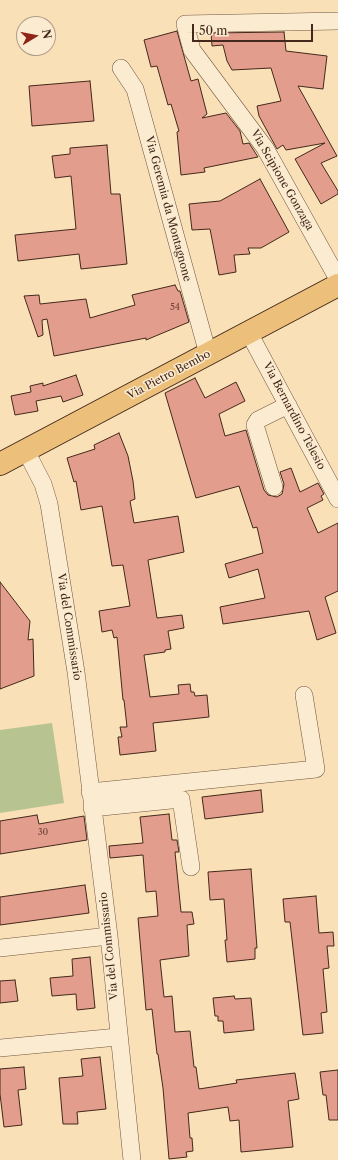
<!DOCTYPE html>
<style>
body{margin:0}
#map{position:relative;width:338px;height:1160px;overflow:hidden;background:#f9e0b6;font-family:"Libre Caslon Text",serif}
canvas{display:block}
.north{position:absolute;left:16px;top:16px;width:40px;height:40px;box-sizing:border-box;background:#fbebd0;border:1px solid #b19d88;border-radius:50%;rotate:80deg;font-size:11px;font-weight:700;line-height:16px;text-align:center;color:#43281b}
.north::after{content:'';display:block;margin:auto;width:14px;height:18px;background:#8f2418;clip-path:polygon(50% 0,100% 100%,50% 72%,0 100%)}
.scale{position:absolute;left:192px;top:24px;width:121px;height:18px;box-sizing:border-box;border:2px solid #43281b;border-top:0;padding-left:5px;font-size:12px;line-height:14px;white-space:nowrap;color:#43281b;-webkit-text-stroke:3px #fbebd0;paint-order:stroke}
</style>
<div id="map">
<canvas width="338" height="1160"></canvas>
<div class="north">N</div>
<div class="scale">50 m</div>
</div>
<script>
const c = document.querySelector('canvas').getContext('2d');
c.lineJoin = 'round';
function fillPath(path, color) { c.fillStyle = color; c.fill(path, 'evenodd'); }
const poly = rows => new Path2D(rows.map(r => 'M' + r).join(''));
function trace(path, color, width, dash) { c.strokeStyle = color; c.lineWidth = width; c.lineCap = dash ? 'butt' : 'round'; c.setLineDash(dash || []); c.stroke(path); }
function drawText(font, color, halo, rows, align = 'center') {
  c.font = font + ' "Libre Caslon Text",serif'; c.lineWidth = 3; c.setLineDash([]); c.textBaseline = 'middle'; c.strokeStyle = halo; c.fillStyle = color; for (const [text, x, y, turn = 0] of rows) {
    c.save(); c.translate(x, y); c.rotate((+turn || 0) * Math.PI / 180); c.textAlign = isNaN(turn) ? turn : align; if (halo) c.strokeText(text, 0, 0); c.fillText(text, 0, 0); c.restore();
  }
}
fillPath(poly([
 [52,723,64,803,0,813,0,730]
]), '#b8c392');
const building = poly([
 [177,31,191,81,198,79,207,114,202,118,226,113,240,131,243,144,249,143,258,157,204,168,205,172,181,175,177,132,179,131,171,104,168,105,157,66,151,67,144,40,177,31],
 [284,32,286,51,327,56,323,89,298,86,337,156,321,163,338,191,338,194,321,204,295,159,325,143,286,150,283,145,277,149,259,116,257,106,281,101,271,68,232,70,227,61,223,45,212,46,211,33,284,32],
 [90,81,94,121,32,126,29,86,90,81],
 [107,145,111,194,120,194,127,264,81,269,79,254,18,261,15,235,76,229,71,176,55,178,52,156,70,154,70,148,107,145],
 [260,179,289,232,261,248,248,248,250,254,234,255,236,272,219,275,210,229,192,230,189,204,220,201,260,179],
 [175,285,178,291,180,291,189,322,146,340,146,338,54,356,47,319,42,320,43,335,38,337,24,296,39,295,40,304,86,299,90,318,135,305,132,295,175,285],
 [76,375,83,395,63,402,61,396,36,401,38,411,15,415,11,396,31,392,30,386,43,383,43,386,76,375],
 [195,378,205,398,236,382,245,401,219,414,225,436,246,430,264,490,268,495,277,497,282,494,284,484,280,472,291,468,300,492,318,483,324,494,321,496,323,500,307,508,318,533,338,523,338,591,325,597,336,633,317,640,309,611,223,624,220,607,265,598,258,569,229,578,225,564,263,553,257,527,253,528,239,486,196,498,165,393,195,378],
 [119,433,128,456,133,481,135,499,130,501,134,523,178,516,184,552,148,560,157,618,182,615,184,628,168,631,171,649,165,650,165,652,144,655,150,697,179,694,178,685,190,684,191,692,194,692,195,696,207,695,209,717,153,723,156,751,120,755,118,737,122,737,120,727,127,727,124,700,123,700,117,637,114,638,112,630,102,632,99,611,130,606,123,565,112,566,102,506,81,510,76,481,74,482,67,458,95,449,94,445,119,433],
 [0,582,30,621,28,640,33,639,34,676,0,689,0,582],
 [261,790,263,812,205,819,202,797,261,790],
 [169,814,172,840,177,840,179,852,175,852,181,912,192,912,194,924,187,925,189,956,160,960,164,997,172,996,175,1032,190,1031,194,1067,196,1067,199,1089,237,1083,236,1080,295,1073,299,1099,288,1101,293,1147,241,1152,239,1120,230,1121,228,1107,188,1113,190,1138,192,1138,193,1151,186,1152,187,1157,169,1159,163,1088,158,1054,157,1054,152,1009,146,1010,138,918,158,916,156,891,146,892,143,855,110,858,109,846,143,843,140,817,169,814],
 [37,815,39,824,84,816,87,840,0,854,0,821,37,815],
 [251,869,257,948,255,948,255,959,227,962,225,940,227,940,224,899,210,900,208,872,251,869],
 [85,885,89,913,0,925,0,897,85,885],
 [316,896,319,933,333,932,334,946,327,946,329,968,323,969,327,1012,321,1013,323,1033,303,1035,290,922,285,922,283,899,316,896],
 [90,957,95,1008,77,1010,76,994,52,996,50,978,73,976,72,959,90,957],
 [15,980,18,1001,0,1003,0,981,15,980],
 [234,996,235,999,251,998,254,1030,224,1033,223,1021,218,1021,218,1016,215,1016,213,998,234,996],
 [100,1057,106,1109,77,1112,78,1124,63,1124,59,1078,83,1076,81,1059,100,1057],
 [24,1067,26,1089,18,1090,22,1125,4,1127,0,1094,0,1069,24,1067],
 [338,1070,338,1120,329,1120,326,1095,323,1095,320,1072,338,1070]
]);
fillPath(building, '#e39d8d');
trace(building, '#43281b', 1);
const minor = poly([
 [338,21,185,24,192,50,265,148,338,279],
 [121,68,135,89,208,354],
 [249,333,338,499],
 [26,451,43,484,49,504,76,672,109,936,132,1160],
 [274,487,255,425,258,420,288,405],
 [90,792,316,769,304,695],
 [92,808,181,799,191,867],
 [0,948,109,936],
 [0,1048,118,1037]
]);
const major = poly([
 [0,464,338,285]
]);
trace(minor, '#705642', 18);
trace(major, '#43281b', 24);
trace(minor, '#fbebd0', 17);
trace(major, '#ecc07b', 22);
drawText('9px', '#6b4538', null, [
 ["54",175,307],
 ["30",43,832]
]);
drawText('11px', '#43281b', '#fbebd0', [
 ["Via Scipione Gonzaga",282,180,60],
 ["Via Geremia da Montagnone",168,209,75],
 ["Via Pietro Bembo",169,375,-28],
 ["Via Bernardino Telesio",294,416,62],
 ["Via del Commissario",69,627,81],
 ["Via del Commissario",109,946,-96]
]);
</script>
